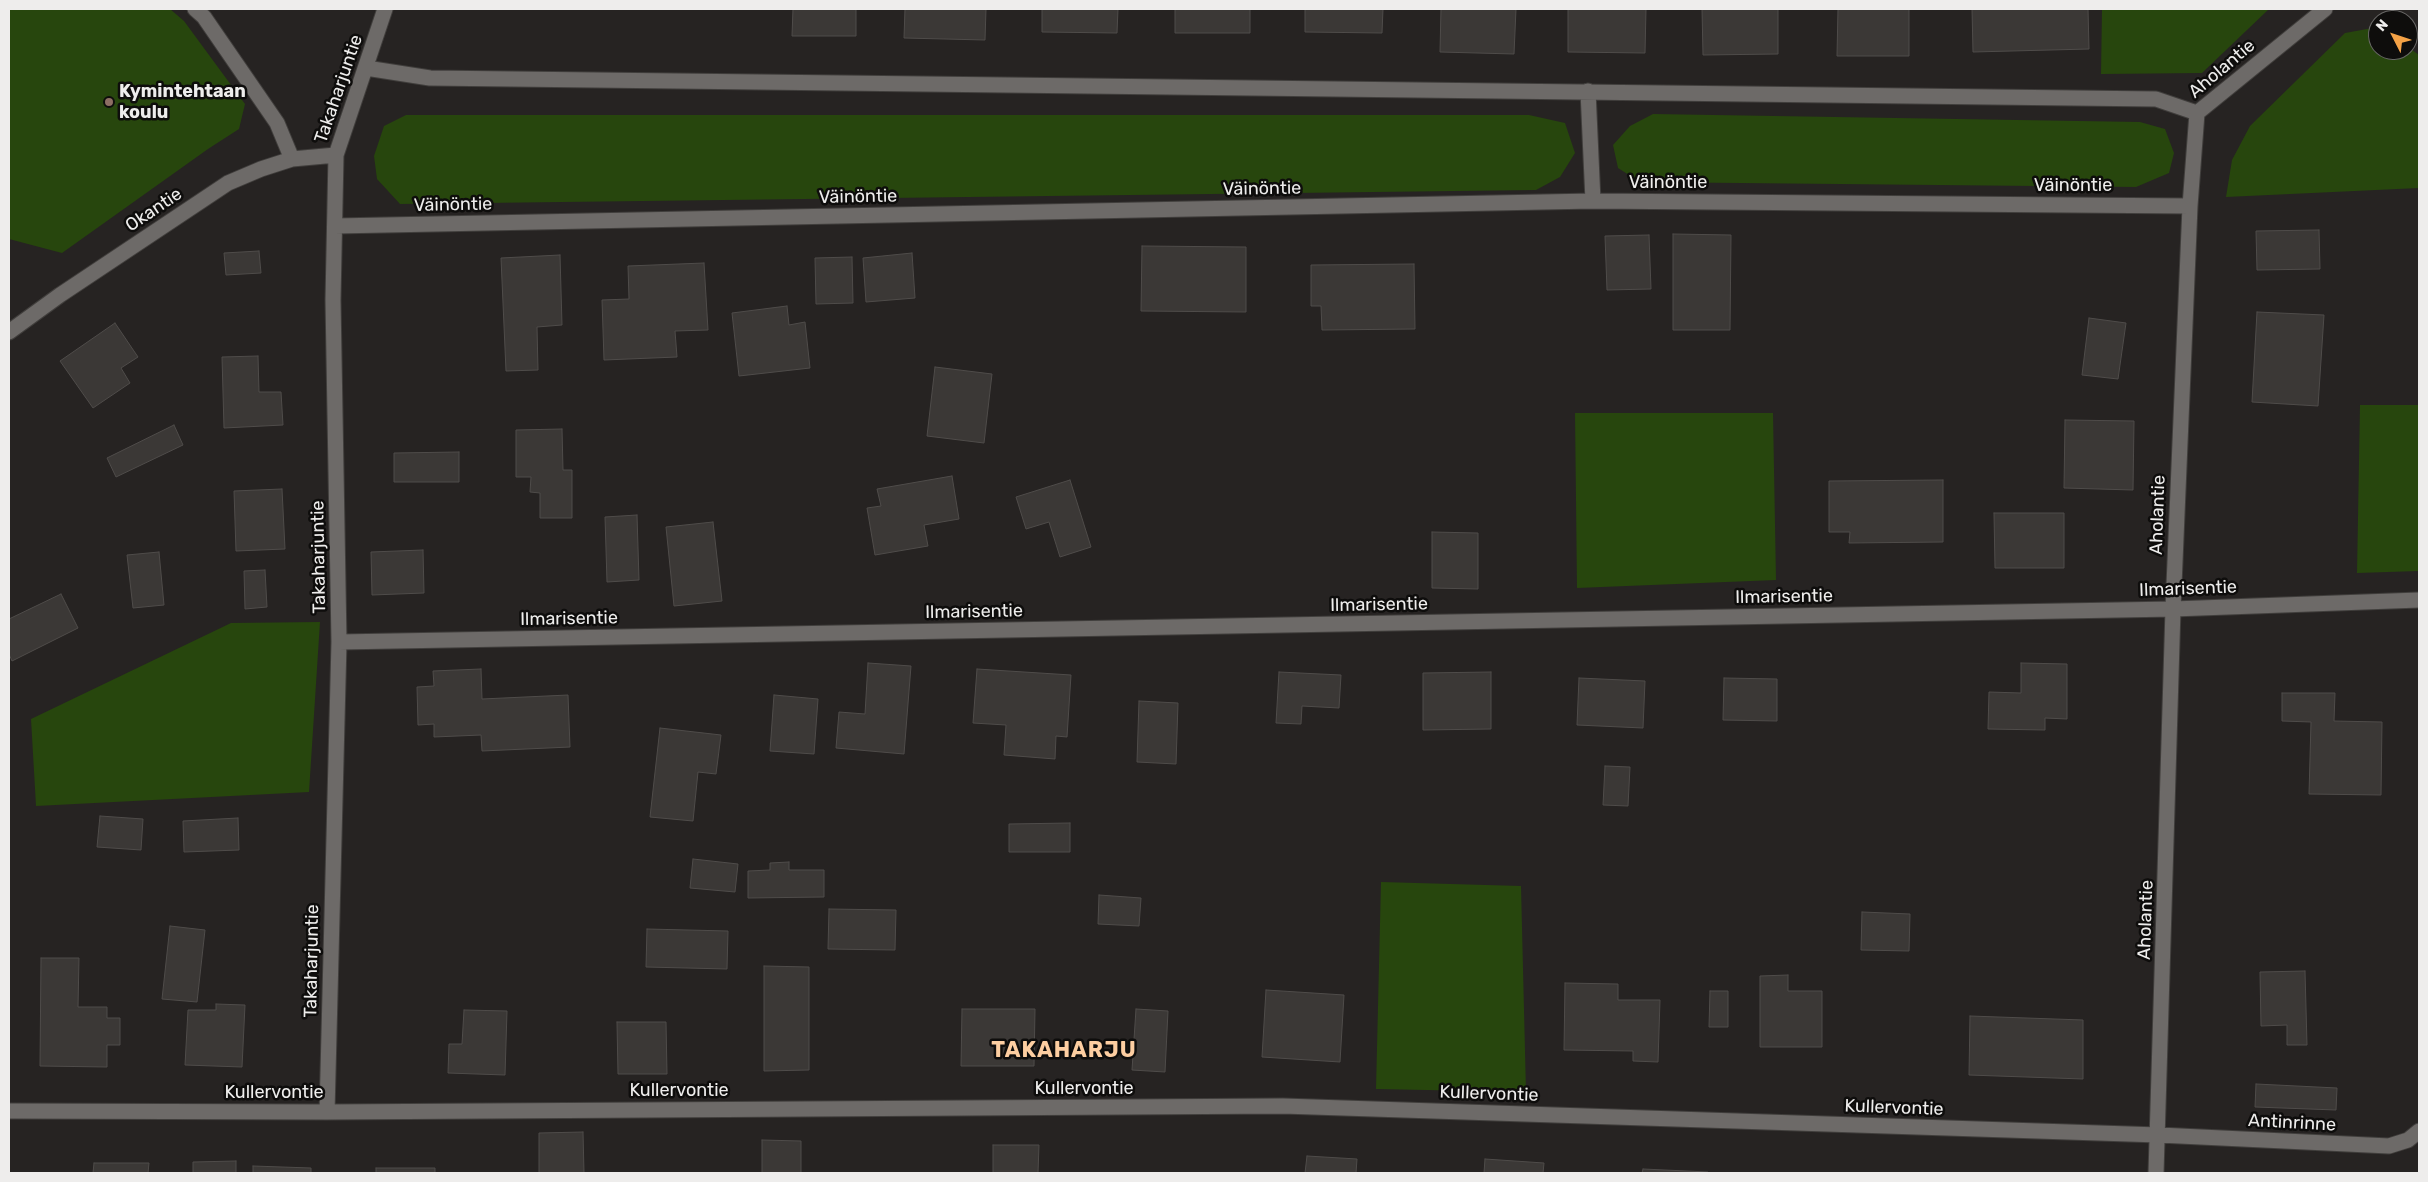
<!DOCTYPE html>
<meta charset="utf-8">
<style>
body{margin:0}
#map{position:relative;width:2428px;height:1182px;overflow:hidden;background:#262322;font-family:Rubik,sans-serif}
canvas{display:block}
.frame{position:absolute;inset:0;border:10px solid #eeedec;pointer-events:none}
.north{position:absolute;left:2368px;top:10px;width:50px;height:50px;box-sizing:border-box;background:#0e0d0c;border:1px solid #686766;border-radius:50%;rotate:311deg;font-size:14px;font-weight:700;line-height:20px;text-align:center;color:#eeedec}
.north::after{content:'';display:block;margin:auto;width:18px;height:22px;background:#f5a246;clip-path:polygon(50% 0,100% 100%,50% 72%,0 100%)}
</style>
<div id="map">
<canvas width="2428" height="1182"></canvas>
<div class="frame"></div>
<div class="north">N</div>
</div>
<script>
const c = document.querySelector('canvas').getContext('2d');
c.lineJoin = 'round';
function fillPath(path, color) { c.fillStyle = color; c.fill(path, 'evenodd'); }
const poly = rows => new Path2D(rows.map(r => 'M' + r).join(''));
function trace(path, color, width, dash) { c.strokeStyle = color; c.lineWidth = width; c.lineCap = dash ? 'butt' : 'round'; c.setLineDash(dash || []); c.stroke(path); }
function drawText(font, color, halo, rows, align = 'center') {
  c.font = font + ' Rubik,sans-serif'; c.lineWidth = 5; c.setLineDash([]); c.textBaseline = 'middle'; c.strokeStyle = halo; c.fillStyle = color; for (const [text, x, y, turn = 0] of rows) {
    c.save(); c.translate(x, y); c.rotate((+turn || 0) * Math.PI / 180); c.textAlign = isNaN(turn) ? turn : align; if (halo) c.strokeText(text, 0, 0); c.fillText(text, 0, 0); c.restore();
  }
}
fillPath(poly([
 [9,9,170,9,184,21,245,104,239,129,208,149,62,253,9,239],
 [2102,9,2269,9,2202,73,2101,74],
 [2378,27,2378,50,2408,50,2408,47,2419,55,2419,188,2226,197,2232,160,2250,126,2345,33],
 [1653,114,2140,122,2165,129,2174,153,2169,173,2136,187,1640,182,1618,168,1613,145,1630,126],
 [406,115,1529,115,1565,123,1575,153,1560,177,1536,190,400,204,377,179,374,156,384,126],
 [2360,405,2419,405,2419,571,2357,573],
 [1575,413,1773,413,1776,580,1577,588],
 [320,622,309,792,36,806,31,719,231,623],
 [1381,882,1521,886,1526,1092,1376,1089]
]), '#27460d');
const building = poly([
 [793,9,856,9,856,36,792,36,793,9],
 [905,9,986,9,985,40,904,38,905,9],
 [1042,9,1118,9,1117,33,1042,32,1042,9],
 [1175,9,1250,9,1250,33,1175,33,1175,9],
 [1305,9,1383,9,1382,33,1305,32,1305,9],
 [1441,9,1516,9,1514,54,1440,52,1441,9],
 [1568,9,1646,9,1645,53,1568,52,1568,9],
 [1702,9,1778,9,1778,54,1703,55,1702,9],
 [1838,9,1909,9,1909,56,1837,56,1838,9],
 [1972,9,2088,9,2089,49,1973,52,1972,9],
 [2319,230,2320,269,2257,270,2256,231,2319,230],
 [1673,234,1731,235,1730,330,1673,330,1673,234],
 [1649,235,1651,289,1607,290,1605,236,1649,235],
 [1142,246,1246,247,1246,312,1141,311,1142,246],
 [259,251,261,273,226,275,224,253,259,251],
 [912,253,915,298,866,302,863,258,912,253],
 [560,255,562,325,537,327,538,370,506,371,501,258,560,255],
 [852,257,853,303,816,304,815,258,852,257],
 [704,263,708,330,675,331,677,357,604,360,602,300,629,299,628,266,704,263],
 [1414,264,1415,329,1322,330,1321,306,1311,306,1311,265,1414,264],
 [787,306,789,325,805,322,810,368,739,376,732,313,787,306],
 [2257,312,2324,315,2318,406,2252,402,2257,312],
 [2089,318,2126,323,2118,379,2082,375,2089,318],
 [115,323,138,357,121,368,130,383,93,408,60,361,115,323],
 [258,356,259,392,281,392,283,425,224,428,222,357,258,356],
 [935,367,992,374,984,443,927,436,935,367],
 [2065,420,2134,421,2133,490,2064,488,2065,420],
 [174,425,183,445,116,477,107,458,174,425],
 [562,429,563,470,572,470,572,518,540,518,540,493,530,492,531,477,516,477,516,430,562,429],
 [459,452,459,482,394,482,394,453,459,452],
 [952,476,959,519,924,525,928,546,875,555,867,508,881,506,877,489,952,476],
 [1070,480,1091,547,1060,557,1049,522,1026,529,1016,497,1070,480],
 [1943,480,1943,542,1849,543,1850,532,1829,532,1829,481,1943,480],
 [282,489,285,549,236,551,234,491,282,489],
 [1994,513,2064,513,2064,568,1995,568,1994,513],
 [637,515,639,580,607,582,605,517,637,515],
 [713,522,722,601,674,606,666,527,713,522],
 [1432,532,1478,533,1478,589,1432,588,1432,532],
 [423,550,424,593,372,595,371,552,423,550],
 [159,552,164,605,133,608,127,555,159,552],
 [265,570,267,607,245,609,244,571,265,570],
 [61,594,78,628,12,661,9,654,9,619,61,594],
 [868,663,911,666,904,754,836,748,839,712,865,714,868,663],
 [2021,663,2067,664,2067,719,2045,718,2045,730,1988,729,1989,692,2021,693,2021,663],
 [481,669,482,699,568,695,570,747,482,751,481,735,434,737,434,724,418,725,417,687,434,686,433,671,481,669],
 [977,669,1071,675,1067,737,1056,736,1055,759,1004,755,1006,725,973,723,977,669],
 [1279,672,1341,675,1339,708,1302,706,1301,724,1276,723,1279,672],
 [1491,672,1491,729,1423,730,1423,673,1491,672],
 [1579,678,1645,681,1643,728,1577,725,1579,678],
 [1724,678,1777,679,1777,721,1723,720,1724,678],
 [2282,693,2335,693,2334,721,2382,722,2381,795,2309,794,2311,722,2282,721,2282,693],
 [774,695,818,699,814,754,770,751,774,695],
 [1139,701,1178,703,1176,764,1137,762,1139,701],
 [660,728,721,735,716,774,698,772,693,821,650,817,660,728],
 [1605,766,1630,767,1628,806,1603,805,1605,766],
 [100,816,143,819,141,850,97,847,100,816],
 [238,818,239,850,184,852,183,821,238,818],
 [1070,823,1070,852,1009,852,1009,824,1070,823],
 [693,859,738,864,735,892,690,888,693,859],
 [789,862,789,870,824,870,824,897,748,898,748,871,770,870,770,863,789,862],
 [1099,895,1141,898,1139,926,1098,924,1099,895],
 [829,909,896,910,895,950,828,949,829,909],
 [1862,912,1910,914,1909,951,1861,950,1862,912],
 [170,926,205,930,197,1002,162,999,170,926],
 [647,929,728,931,727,969,646,967,647,929],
 [41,958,79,958,78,1007,107,1007,107,1018,120,1018,120,1045,107,1045,107,1067,40,1066,41,958],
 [764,966,809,967,809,1070,764,1071,764,966],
 [2305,971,2307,1045,2287,1045,2287,1025,2261,1026,2260,972,2305,971],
 [1788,975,1788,991,1822,991,1822,1047,1760,1047,1760,976,1788,975],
 [1565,983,1618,984,1618,1000,1660,1000,1658,1062,1633,1061,1633,1051,1564,1050,1565,983],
 [1266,990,1344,995,1340,1062,1262,1057,1266,990],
 [1710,991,1728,991,1728,1027,1709,1027,1710,991],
 [216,1004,245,1005,242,1067,185,1065,188,1010,216,1010,216,1004],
 [962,1009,1035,1009,1034,1066,961,1066,962,1009],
 [1136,1009,1168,1011,1165,1072,1132,1070,1136,1009],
 [464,1010,507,1011,505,1075,448,1073,449,1044,462,1044,464,1010],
 [1970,1016,2083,1020,2083,1079,1969,1075,1970,1016],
 [617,1022,666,1022,667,1074,618,1074,617,1022],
 [2256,1084,2337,1088,2336,1110,2255,1107,2256,1084],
 [583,1132,584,1173,539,1173,539,1133,583,1132],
 [762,1140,801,1141,801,1173,762,1173,762,1140],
 [993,1145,1039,1145,1038,1173,993,1173,993,1145],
 [1307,1156,1357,1159,1356,1173,1305,1173,1307,1156],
 [1485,1159,1544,1163,1543,1173,1484,1173,1485,1159],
 [236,1161,236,1173,193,1173,193,1162,236,1161],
 [94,1163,149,1163,148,1173,93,1173,94,1163],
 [253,1166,311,1168,311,1173,253,1173,253,1166],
 [376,1168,435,1168,435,1173,376,1173,376,1168],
 [1643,1169,1708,1172,1708,1173,1642,1173,1643,1169]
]);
fillPath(building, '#3b3836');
trace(building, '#4f4c4a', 1);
const minor = poly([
 [195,9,204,17,277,123,292,159],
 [366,68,430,78,2156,99,2197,113],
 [1588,91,1593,201],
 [335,226,1593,201,2190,206],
 [9,332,60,295,228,183,261,169,292,159,336,155],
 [339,642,2173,609,2419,600],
 [9,1111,327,1112,1283,1106,2159,1135,2389,1146,2408,1140,2419,1131],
 [327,1112,339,642,333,300,336,155,385,9],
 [2156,1173,2173,609,2190,206,2197,113,2325,9]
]);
trace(minor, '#403e3c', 17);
trace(minor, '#6d6a68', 15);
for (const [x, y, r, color] of [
 [109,102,5,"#8d6e63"]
]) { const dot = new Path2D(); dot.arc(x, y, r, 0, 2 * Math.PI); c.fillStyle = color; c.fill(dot); trace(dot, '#0e0d0c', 2); }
drawText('18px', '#eeedec', '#0e0d0c', [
 ["Aholantie",2222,69,-40],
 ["Takaharjuntie",339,89,-71],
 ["Väinöntie",1668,183],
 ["Väinöntie",2073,186],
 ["Väinöntie",1262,189,-1],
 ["Väinöntie",858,197,-1],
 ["Väinöntie",453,205,-1],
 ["Okantie",154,210,-34],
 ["Aholantie",2158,515,-88],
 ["Takaharjuntie",319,557,-91],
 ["Ilmarisentie",2188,589,-2],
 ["Ilmarisentie",1784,597,-1],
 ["Ilmarisentie",1379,605,-1],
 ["Ilmarisentie",974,612,-1],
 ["Ilmarisentie",569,619,-1],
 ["Aholantie",2146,920,-88],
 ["Takaharjuntie",312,961,-89],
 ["Kullervontie",1084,1089],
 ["Kullervontie",679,1091],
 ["Kullervontie",274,1093],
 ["Kullervontie",1489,1094,2],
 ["Kullervontie",1894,1108,2],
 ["Antinrinne",2292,1123,3]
]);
drawText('bold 18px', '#eeedec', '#0e0d0c', [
 ["Kymintehtaan",119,92],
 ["koulu",119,113]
], 'left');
c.letterSpacing = '1px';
drawText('bold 22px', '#fdcea1', '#0e0d0c', [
 ["TAKAHARJU",1064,1051]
]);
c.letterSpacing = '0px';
</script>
